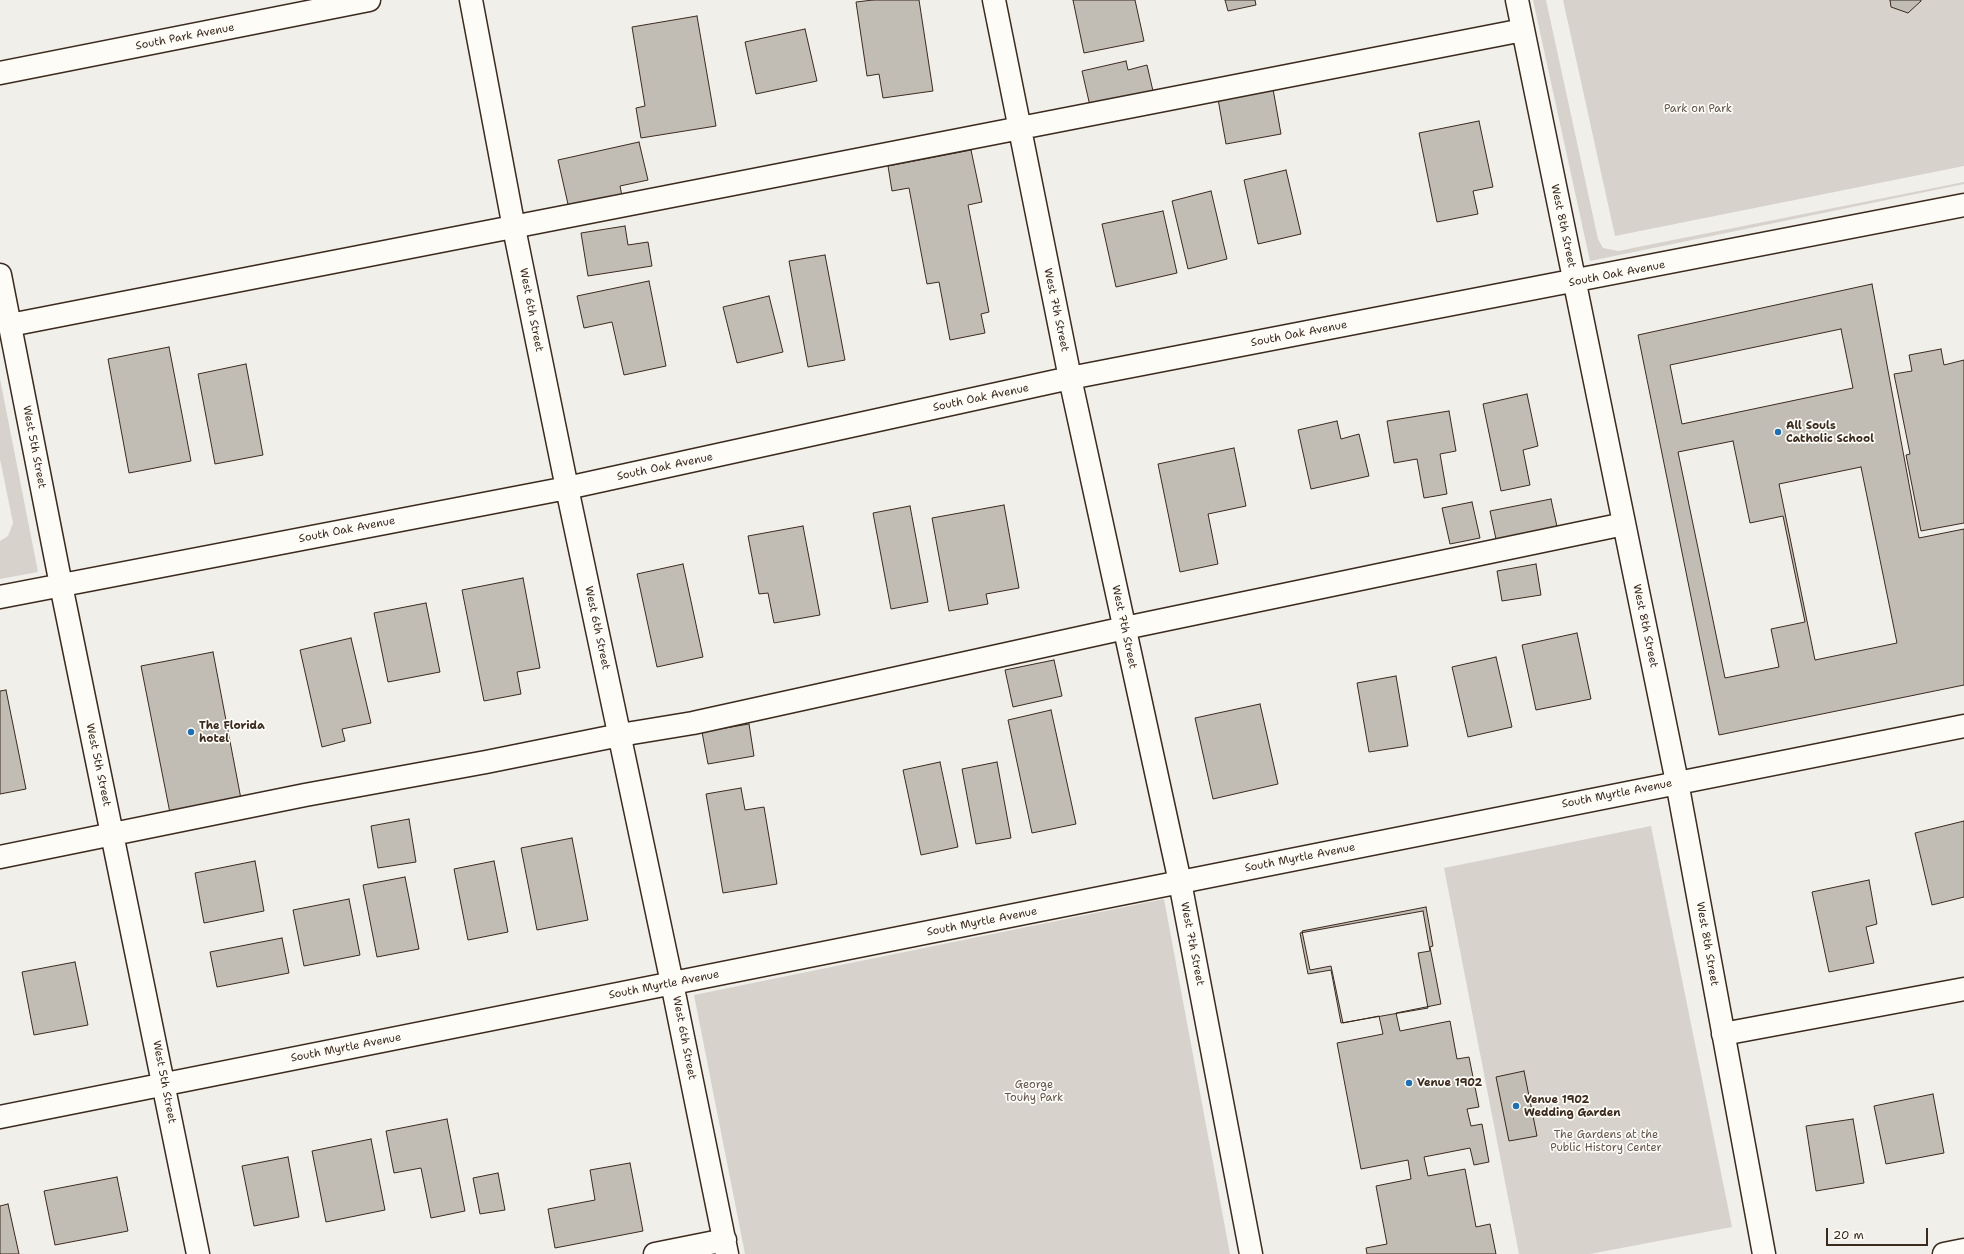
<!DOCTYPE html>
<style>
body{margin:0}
#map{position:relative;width:1964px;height:1254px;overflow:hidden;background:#f1efea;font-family:"Shantell Sans",sans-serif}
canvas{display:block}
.scale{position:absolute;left:1826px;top:1228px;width:102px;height:18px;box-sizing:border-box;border:2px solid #3b2a1e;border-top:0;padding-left:5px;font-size:12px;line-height:14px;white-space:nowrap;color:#3b2a1e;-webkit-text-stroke:3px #fdfcf7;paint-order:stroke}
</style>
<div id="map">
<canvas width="1964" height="1254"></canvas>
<div class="scale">20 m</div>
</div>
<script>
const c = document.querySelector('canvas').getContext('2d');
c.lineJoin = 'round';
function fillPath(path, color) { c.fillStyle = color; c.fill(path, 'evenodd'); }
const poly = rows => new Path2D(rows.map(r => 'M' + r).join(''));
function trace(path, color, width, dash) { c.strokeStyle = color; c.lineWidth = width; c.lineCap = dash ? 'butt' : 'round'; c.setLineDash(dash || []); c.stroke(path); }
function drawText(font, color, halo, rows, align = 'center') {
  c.font = font + ' "Shantell Sans",sans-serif'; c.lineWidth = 3.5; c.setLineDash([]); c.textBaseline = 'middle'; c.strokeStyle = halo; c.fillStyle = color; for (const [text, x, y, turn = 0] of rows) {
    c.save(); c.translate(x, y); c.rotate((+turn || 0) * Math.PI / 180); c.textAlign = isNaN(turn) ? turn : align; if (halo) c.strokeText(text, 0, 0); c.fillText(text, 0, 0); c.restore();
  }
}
fillPath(poly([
 [1533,0,1546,0,1598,239,1603,248,1618,251,1964,182,1964,184,1590,261],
 [1563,0,1964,0,1964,166,1615,236],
 [0,379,38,572,0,579,0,541,8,536,13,523,0,459],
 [1651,826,1732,1227,1590,1254,1519,1254,1444,868],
 [1164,899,1230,1254,745,1254,694,995]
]), '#d7d2cc');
const building = poly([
 [873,0,919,0,933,91,883,98,879,74,867,76,856,2,873,0],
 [1073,0,1135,0,1144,41,1084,53,1073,0],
 [1225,0,1255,0,1256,5,1228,11,1225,0],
 [1890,0,1921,0,1921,1,1908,13,1891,7,1890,0],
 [697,16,716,126,641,138,636,108,645,106,632,27,697,16],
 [805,29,817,81,756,94,745,42,805,29],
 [1126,61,1128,70,1147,65,1153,91,1090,106,1082,71,1126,61],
 [1273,89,1281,134,1226,144,1218,99,1273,89],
 [1479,121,1493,187,1473,191,1478,214,1437,222,1419,133,1479,121],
 [639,142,648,180,620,186,623,201,570,213,558,160,639,142],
 [971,150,982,202,968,205,989,312,981,314,985,333,950,340,939,282,927,284,909,188,892,191,888,166,971,150],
 [1286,170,1301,234,1258,244,1244,180,1286,170],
 [1211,191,1227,259,1188,269,1172,201,1211,191],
 [1163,211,1177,273,1116,287,1102,224,1163,211],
 [625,226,628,245,648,242,652,266,588,276,581,233,625,226],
 [825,255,845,360,808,367,789,261,825,255],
 [649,281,666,366,624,375,612,322,584,328,577,296,649,281],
 [1872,284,1919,538,1964,529,1964,685,1719,735,1638,335,1872,284],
 [769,296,783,352,737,363,723,307,769,296],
 [1841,329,1853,388,1682,424,1670,365,1841,329],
 [169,347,191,461,129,473,108,359,169,347],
 [1941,349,1944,365,1964,360,1964,523,1921,531,1906,455,1910,454,1894,374,1912,371,1909,355,1941,349],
 [246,364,263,455,215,464,198,374,246,364],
 [1527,394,1538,446,1523,450,1530,485,1501,491,1483,404,1527,394],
 [1449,411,1456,451,1440,454,1447,494,1424,498,1417,459,1394,463,1387,421,1449,411],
 [1337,421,1341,439,1359,434,1369,476,1311,489,1298,430,1337,421],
 [1733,441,1750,523,1783,516,1805,622,1771,629,1779,667,1725,678,1678,452,1733,441],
 [1234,448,1246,506,1208,514,1218,564,1180,572,1158,464,1234,448],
 [1861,467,1897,643,1815,660,1779,484,1861,467],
 [1551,499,1558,531,1497,544,1490,511,1551,499],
 [1472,502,1480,538,1450,544,1442,508,1472,502],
 [1004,505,1019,588,986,594,988,604,949,611,932,518,1004,505],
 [910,506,928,602,891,609,873,513,910,506],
 [803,526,820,615,774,623,768,593,759,594,748,536,803,526],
 [683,564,703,657,657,667,637,574,683,564],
 [1536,564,1541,595,1502,601,1497,571,1536,564],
 [523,578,540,668,517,672,521,694,484,701,462,590,523,578],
 [426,603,440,672,388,682,374,613,426,603],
 [1577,633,1591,699,1536,710,1522,645,1577,633],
 [351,638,371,723,342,729,345,741,322,747,300,650,351,638],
 [213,652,241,799,170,813,141,666,213,652],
 [1496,657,1512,727,1468,737,1452,667,1496,657],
 [1054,660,1062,696,1013,707,1005,670,1054,660],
 [1396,676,1408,746,1369,752,1357,683,1396,676],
 [6,690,26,789,0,794,0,691,6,690],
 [1260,704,1278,784,1213,799,1195,718,1260,704],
 [1051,710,1076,824,1032,833,1008,720,1051,710],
 [749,724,754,756,708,764,702,732,749,724],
 [940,762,958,847,921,855,903,770,940,762],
 [997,762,1011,838,976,844,962,769,997,762],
 [741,788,745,810,764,807,777,884,723,893,706,794,741,788],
 [409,819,416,862,378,868,371,826,409,819],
 [1964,821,1964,897,1932,905,1915,833,1964,821],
 [572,838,588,920,537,930,521,848,572,838],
 [255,861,264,911,204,923,195,873,255,861],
 [494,861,508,932,468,940,454,869,494,861],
 [405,877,419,949,377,957,363,885,405,877],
 [1869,880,1877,924,1866,927,1874,963,1829,972,1812,892,1869,880],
 [349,899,360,955,304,966,293,910,349,899],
 [1426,907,1433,946,1430,947,1441,1004,1396,1013,1400,1031,1450,1021,1457,1059,1469,1057,1479,1107,1467,1109,1471,1126,1482,1124,1489,1162,1474,1165,1470,1148,1424,1157,1428,1176,1465,1169,1476,1227,1490,1224,1496,1254,1367,1254,1366,1248,1387,1244,1376,1186,1411,1179,1408,1160,1361,1169,1337,1043,1383,1034,1379,1016,1343,1023,1331,966,1310,970,1302,931,1426,907],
 [1423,911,1430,951,1418,953,1428,1008,1341,1023,1331,970,1308,974,1300,933,1423,911],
 [282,938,289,973,217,987,210,952,282,938],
 [75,962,88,1025,34,1035,22,972,75,962],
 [1524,1071,1537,1136,1509,1141,1496,1077,1524,1071],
 [1933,1094,1944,1153,1886,1164,1874,1106,1933,1094],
 [447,1119,465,1211,431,1218,421,1168,394,1173,386,1131,447,1119],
 [1853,1119,1864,1183,1816,1191,1806,1126,1853,1119],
 [371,1139,385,1210,326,1222,312,1151,371,1139],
 [288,1157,299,1217,254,1226,242,1166,288,1157],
 [630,1163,643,1231,555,1248,548,1209,595,1200,590,1170,630,1163],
 [498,1173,505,1210,480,1214,473,1178,498,1173],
 [117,1177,128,1231,55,1245,44,1191,117,1177],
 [8,1204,19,1254,0,1254,0,1206,8,1204]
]);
fillPath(building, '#c1bcb4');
trace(building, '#3b2a1e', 1);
const minor = poly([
 [471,0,514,228,567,488,672,983,727,1254],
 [994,0,1070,378,1180,882,1251,1254],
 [1517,0,1677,782,1764,1254],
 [0,73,369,0],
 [0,275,61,585,198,1254],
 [10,325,1523,30],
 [0,597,567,488,1070,378,1964,205],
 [0,857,305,795,486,762,620,735,693,723,1125,628,1624,524],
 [1723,1034,1964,989],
 [0,1117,1964,726],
 [655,1254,725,1240],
 [1944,1254,1964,1250]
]);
trace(minor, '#3b2a1e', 25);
trace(minor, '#fdfcf7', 22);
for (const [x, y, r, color] of [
 [1778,432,4,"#1f6fb2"],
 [191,732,4,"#1f6fb2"],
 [1409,1083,4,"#1f6fb2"],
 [1516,1106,4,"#1f6fb2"]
]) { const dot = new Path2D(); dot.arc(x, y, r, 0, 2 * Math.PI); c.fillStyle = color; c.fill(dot); trace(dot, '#fdfcf7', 1.5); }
drawText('11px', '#3b2a1e', '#fdfcf7', [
 ["South Park Avenue",185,37,-11],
 ["West 8th Street",1563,226,78],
 ["South Oak Avenue",1617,274,-11],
 ["West 6th Street",531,310,79],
 ["West 7th Street",1056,310,78],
 ["South Oak Avenue",1299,334,-11],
 ["South Oak Avenue",981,398,-12],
 ["West 5th Street",34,447,79],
 ["South Oak Avenue",665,467,-12],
 ["South Oak Avenue",347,530,-11],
 ["West 8th Street",1645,626,78],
 ["West 7th Street",1124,627,78],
 ["West 6th Street",597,628,78],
 ["West 5th Street",98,765,78],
 ["South Myrtle Avenue",1617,794,-11],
 ["South Myrtle Avenue",1300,858,-11],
 ["South Myrtle Avenue",982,922,-11],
 ["West 7th Street",1192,944,79],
 ["West 8th Street",1707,944,80],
 ["South Myrtle Avenue",664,985,-11],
 ["West 6th Street",684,1038,79],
 ["South Myrtle Avenue",346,1048,-11],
 ["West 5th Street",164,1082,79]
]);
drawText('11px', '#62544a', '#fdfcf7', [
 ["Park on Park",1698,109],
 ["George",1034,1085],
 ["Touhy Park",1034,1098],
 ["The Gardens at the",1606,1135],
 ["Public History Center",1606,1148]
]);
drawText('bold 11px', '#3b2a1e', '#fdfcf7', [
 ["All Souls",1786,426],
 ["Catholic School",1786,439],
 ["The Florida",199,726],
 ["hotel",199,739],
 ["Venue 1902",1417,1083],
 ["Venue 1902",1524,1100],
 ["Wedding Garden",1524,1113]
], 'left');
</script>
